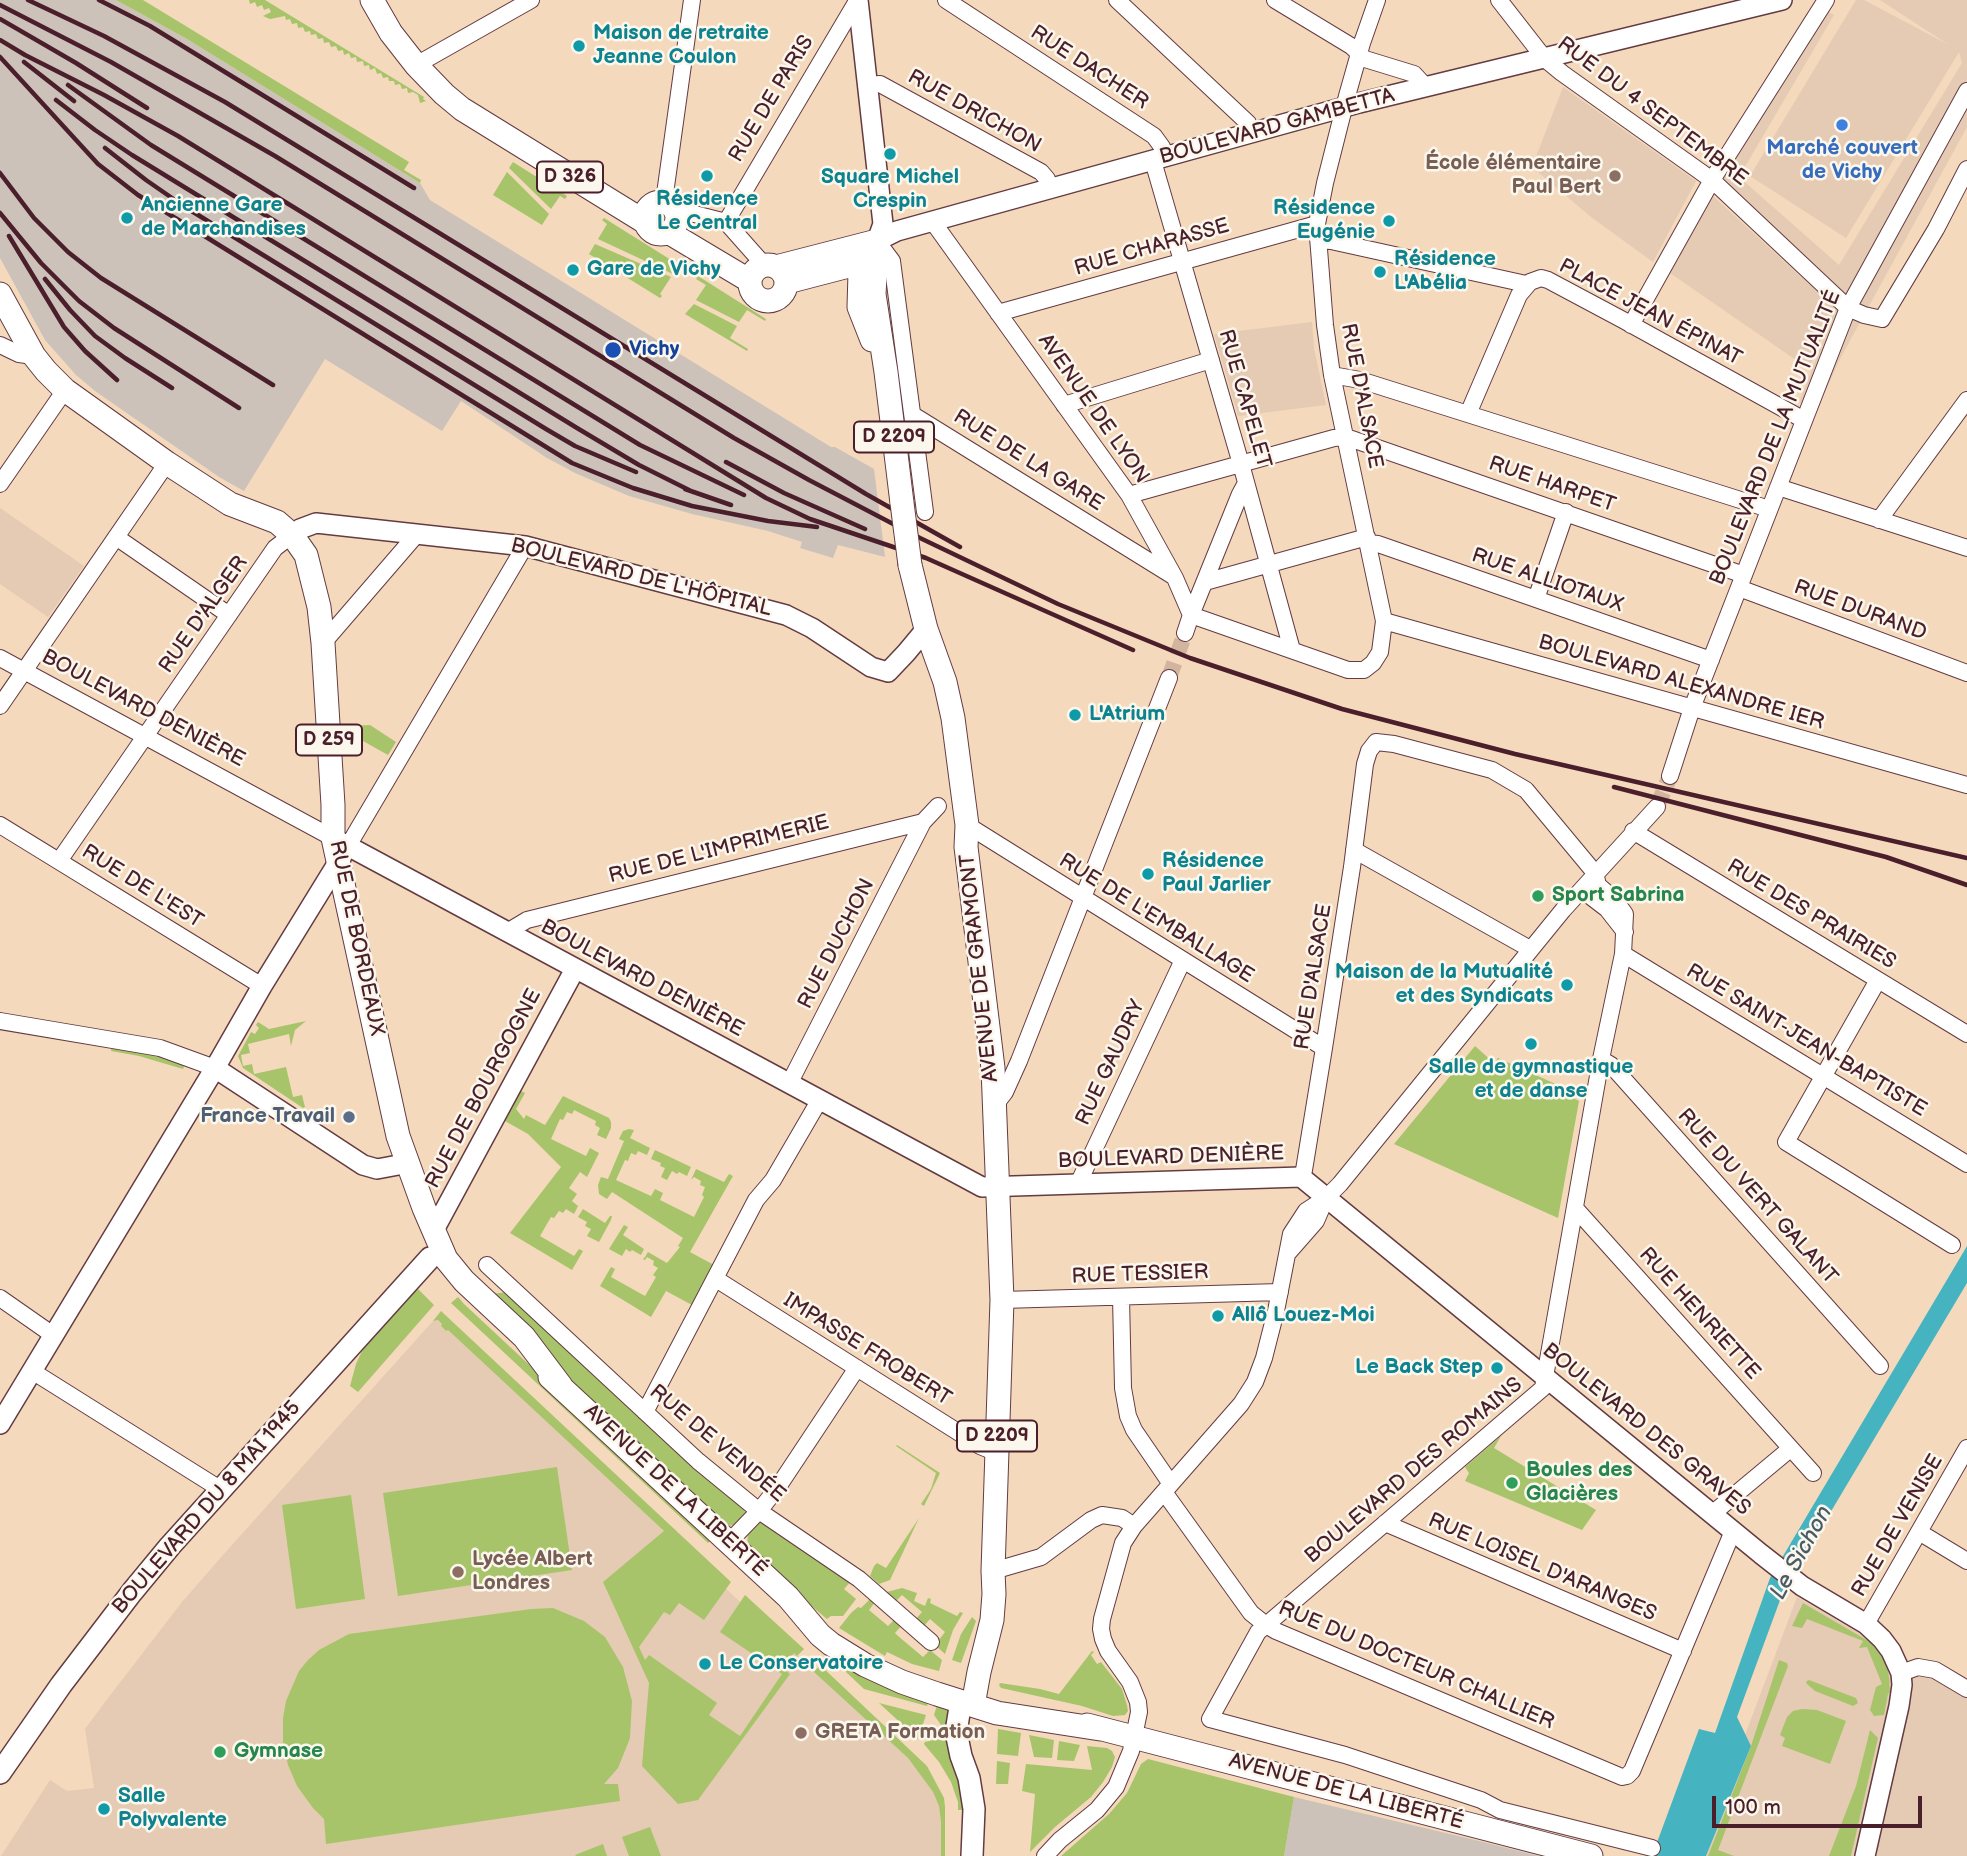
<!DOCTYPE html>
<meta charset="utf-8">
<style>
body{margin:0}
#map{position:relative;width:1967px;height:1856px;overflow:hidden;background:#f4d9bc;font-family:"Balsamiq Sans",sans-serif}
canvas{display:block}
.scale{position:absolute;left:1712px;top:1796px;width:210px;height:32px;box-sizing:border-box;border:4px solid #4a1f2b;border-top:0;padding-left:9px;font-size:21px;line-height:24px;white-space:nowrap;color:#4a1f2b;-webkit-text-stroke:5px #fbf7ec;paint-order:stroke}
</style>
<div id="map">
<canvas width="1967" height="1856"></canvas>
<div class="scale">100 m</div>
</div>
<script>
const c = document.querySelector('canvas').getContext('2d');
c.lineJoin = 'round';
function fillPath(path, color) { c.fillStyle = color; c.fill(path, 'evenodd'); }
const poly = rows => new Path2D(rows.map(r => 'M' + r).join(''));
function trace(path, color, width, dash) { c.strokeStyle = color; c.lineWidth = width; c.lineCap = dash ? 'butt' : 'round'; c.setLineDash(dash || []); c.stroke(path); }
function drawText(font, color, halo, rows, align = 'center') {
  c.font = font + ' "Balsamiq Sans",sans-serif'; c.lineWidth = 5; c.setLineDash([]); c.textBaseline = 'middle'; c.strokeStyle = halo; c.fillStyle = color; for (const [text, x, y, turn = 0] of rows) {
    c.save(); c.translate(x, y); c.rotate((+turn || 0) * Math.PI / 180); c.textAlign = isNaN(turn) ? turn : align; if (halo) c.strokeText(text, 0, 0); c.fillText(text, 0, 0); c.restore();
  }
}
fillPath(poly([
 [1856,0,1864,0,1949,45,1880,0,1967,0,1967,127,1840,359,1816,412,1799,402,1837,305,1708,189,1817,6,1834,15,1739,177,1839,265,1962,63,1959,52,1846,238,1750,176],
 [1563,87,1696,181,1653,262,1591,217,1532,167],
 [1713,196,1834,307,1809,369,1670,273],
 [1312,322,1314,348,1326,405,1238,416,1214,334],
 [0,508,84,566,48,617,0,584],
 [438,1320,442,1324,441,1327,446,1331,447,1329,908,1758,933,1792,939,1806,941,1822,941,1856,1,1856,50,1780,67,1791,94,1788,85,1729,105,1702,182,1602,223,1555,433,1321],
 [1797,1597,1967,1696,1967,1856,1706,1856,1751,1746,1745,1735]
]), '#e5cbb3');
fillPath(poly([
 [0,0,116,0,187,39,420,183,430,200,831,447,835,447,874,469,885,557,838,545,833,558,800,548,802,542,768,531,692,514,629,496,575,473,547,458,461,401,442,431,325,359,244,491,219,477,95,391,76,375,45,340,0,258],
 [1294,1797,1471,1839,1539,1856,1284,1856]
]), '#cdc2b9');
fillPath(poly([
 [116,0,143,0,409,162,404,170,421,180,420,183,187,39],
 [249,0,265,0,424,97,423,99,426,101,420,103,418,95,413,92,408,93,407,88,402,89,400,84,395,85,394,81,389,81,388,77,383,78,381,73,377,74,375,68,370,70,369,65,364,66,363,61,357,62,356,57,351,58,349,53,344,55,343,50,338,51,336,46,331,47,329,42,324,43,323,38,318,39,316,34,311,35,310,31,305,32,303,27,298,28,297,23,292,24,290,19,286,20,285,16,270,19,263,16,271,12,269,8,264,10,262,5,257,7,255,2,250,4],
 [513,162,567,196,565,199,560,196,551,209,509,168],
 [507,172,549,214,542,225,493,195],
 [604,218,687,270,686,272,677,267,673,274,598,239,607,224,602,220],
 [595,244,671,277,660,294,662,296,660,298,589,254],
 [698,276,766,319,765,321,747,310,739,322,696,300,706,285,696,279],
 [694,304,737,326,730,338,748,349,747,351,685,314],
 [370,725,396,742,388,755,363,741,349,739,349,726],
 [306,1021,295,1030,291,1046,289,1034,248,1044,250,1053,241,1055,243,1066,252,1064,254,1074,286,1067,293,1097,302,1095,305,1107,303,1108,243,1068,238,1056,251,1032,255,1034,259,1028,256,1025,258,1022,269,1029],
 [112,1046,159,1055,185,1064,183,1069,139,1056,111,1051],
 [1475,1046,1494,1063,1498,1058,1560,1086,1558,1090,1579,1101,1558,1218,1394,1144],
 [521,1091,525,1093,516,1109,524,1119,526,1115,545,1125,563,1096,609,1118,611,1122,611,1128,606,1139,597,1135,600,1128,595,1125,596,1121,574,1110,572,1114,567,1112,563,1120,560,1119,551,1139,586,1156,590,1148,599,1153,587,1177,580,1172,569,1188,577,1194,572,1201,578,1206,574,1214,566,1209,563,1213,559,1211,554,1218,551,1217,540,1236,574,1256,579,1249,583,1251,572,1270,510,1233,561,1167,528,1134,505,1121],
 [629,1129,634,1130,630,1138,650,1148,647,1155,638,1151,636,1155,631,1153,628,1161,625,1160,616,1180,651,1196,655,1189,663,1193,660,1200,694,1217,704,1197,702,1195,705,1187,700,1185,701,1181,694,1177,691,1180,696,1169,724,1182,729,1174,733,1176,690,1252,714,1265,692,1305,666,1291,651,1317,600,1286,611,1267,615,1269,611,1277,645,1296,656,1277,653,1275,658,1268,653,1265,654,1261,647,1257,645,1260,643,1259,645,1257,648,1252,667,1263,680,1247,678,1246,683,1238,612,1192,607,1199,599,1194,598,1185,601,1177,608,1179,624,1141,619,1139,623,1131],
 [655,1150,691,1167,687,1176,679,1172,677,1174,672,1171,667,1180,661,1177,665,1168,660,1166,661,1163,651,1159],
 [583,1209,605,1223,610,1216,612,1216,611,1220,599,1242,587,1236,591,1229,585,1226,587,1222,578,1217],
 [624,1225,628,1227,623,1235,644,1249,641,1255,632,1250,630,1252,626,1249,622,1256,609,1249],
 [417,1288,434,1305,358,1392,350,1386,356,1364,361,1353,367,1343],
 [507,1292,743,1507,745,1512,745,1516,735,1525,724,1526,563,1378,492,1294],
 [458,1297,464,1304,714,1537,708,1543,451,1303],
 [441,1311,731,1582,704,1620,679,1603,670,1615,664,1612,639,1647,645,1660,649,1655,717,1703,709,1715,740,1736,782,1674,720,1632,745,1595,804,1649,797,1656,794,1653,783,1668,790,1674,698,1800,678,1804,642,1766,649,1683,603,1582,664,1531,448,1330,446,1331,441,1326,442,1324,438,1320,433,1321],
 [1501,1436,1494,1448,1596,1510,1582,1530,1465,1481,1469,1473,1465,1467],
 [897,1445,940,1473,924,1506,921,1504,931,1489,936,1473,896,1446],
 [557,1467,572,1570,398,1596,383,1493],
 [351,1495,365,1599,296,1609,282,1505],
 [919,1518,890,1580,879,1584,870,1576,874,1566,877,1563,886,1568],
 [762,1522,851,1581,844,1589,856,1599,843,1616,831,1616,827,1619,796,1593,747,1546,748,1533,757,1523],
 [902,1588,917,1593,914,1601,925,1606,928,1598,931,1599,930,1603,957,1616,960,1612,963,1613,953,1630,945,1654,935,1645,945,1632,930,1619,923,1627,915,1620,922,1612,902,1595,895,1602,883,1593],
 [871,1598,875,1602,869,1610,888,1626,895,1619,902,1625,895,1633,898,1636,923,1657,930,1650,942,1660,939,1671,912,1664,887,1652,885,1656,839,1628,851,1613,858,1607,861,1608],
 [1803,1603,1870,1642,1879,1652,1887,1665,1889,1677,1890,1692,1888,1694,1884,1715,1874,1716,1870,1710,1876,1687,1882,1684,1867,1647,1859,1648,1863,1641,1807,1619,1802,1628,1792,1626],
 [553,1608,584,1621,605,1637,623,1667,632,1701,630,1738,618,1768,604,1784,618,1784,620,1801,326,1844,324,1819,313,1808,297,1786,288,1765,283,1743,283,1718,286,1701,299,1671,308,1660,319,1650,349,1634,531,1609],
 [972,1617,976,1621,961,1663,952,1660,961,1634],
 [1092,1651,1094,1652,1091,1655,1097,1664,1101,1662,1122,1689,1127,1705,1128,1711,1125,1715,1113,1716,1082,1706,1001,1688,999,1685,1000,1683,1040,1689,1059,1694],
 [829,1656,930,1696,927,1706,864,1689],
 [1779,1660,1787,1663,1788,1666,1718,1850,1734,1856,1708,1856,1751,1746],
 [820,1665,927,1766,944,1798,945,1807,945,1856,941,1856,941,1822,939,1806,933,1792,908,1758,814,1672],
 [1809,1680,1856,1698,1858,1703,1853,1706,1815,1691,1806,1683,1807,1681],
 [939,1699,949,1709,948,1730,943,1728,934,1715],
 [879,1703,926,1715,918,1739],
 [1802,1709,1817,1710,1846,1721,1830,1764,1782,1746,1785,1738,1780,1735,1787,1717,1793,1711],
 [998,1729,1021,1733,1018,1756,997,1754],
 [1870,1730,1878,1738,1851,1856,1829,1856,1856,1786],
 [1029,1735,1054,1740,1052,1758,1034,1757],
 [938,1739,950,1742,970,1810,958,1810,958,1802,951,1782,939,1762,924,1744,925,1742],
 [1059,1741,1080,1745,1074,1761,1057,1760],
 [1087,1746,1107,1748,1112,1751,1115,1757,1112,1767,1103,1782,1091,1797,1055,1827,1030,1852,1035,1794,1022,1791,1026,1764,1092,1770],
 [1148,1759,1294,1797,1284,1856,1061,1856,1109,1814,1127,1793,1141,1764],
 [997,1761,1010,1763,1008,1784,996,1784],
 [650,1827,661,1856,629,1856,622,1837],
 [603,1844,607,1856,576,1856,575,1855]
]), '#a7c46a');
fillPath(poly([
 [1967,1246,1967,1283,1783,1592,1737,1717,1751,1746,1706,1856,1652,1856,1699,1729,1715,1733,1770,1578]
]), '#46b4c0');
trace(poly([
 [1169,678,1185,633],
 [1657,807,1670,776]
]), '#d2b49f', 16, [16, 8]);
const minor = poly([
 [946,0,1154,136,1162,147,1165,157],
 [1117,0,1248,123,1251,133],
 [1275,0,1351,46,1365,59,1414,74,1426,87],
 [1499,0,1545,59,1562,73,1712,180,1848,308,1864,315,1882,319,1936,229,1967,169],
 [416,65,531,0],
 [867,85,880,84,1041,172,1047,179,1050,190],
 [1153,161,1241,464,1292,650],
 [664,201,692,0],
 [675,209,726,222,765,266],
 [726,222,857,1],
 [933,222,1129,495,1175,578,1191,615,1185,633],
 [1318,240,1331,241,1526,284],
 [877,241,892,261,925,512],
 [998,313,1317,224],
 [1631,325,1712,180,1826,0],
 [0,345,19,354,34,356],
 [1332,375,1360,380,1769,509],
 [1064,405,1211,360],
 [1468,414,1519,295,1530,282,1541,278,1548,280,1623,320,1804,420],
 [913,415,1173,576],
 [1246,483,1240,494,1191,615,1348,670,1364,670,1373,663,1380,652,1384,621,1332,375,1325,325,1317,224,1325,183,1347,96,1362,43,1377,0],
 [0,484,65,390],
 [1778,487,1967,548],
 [1129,495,1334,438,1346,437,1744,575],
 [1879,520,1967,400],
 [116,537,229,615],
 [1368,543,1378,544,1711,660],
 [1205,582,1367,537],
 [1739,588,1967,673],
 [1536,599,1566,512],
 [1384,621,1967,785],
 [323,643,417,534],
 [0,658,333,838],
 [0,706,167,463],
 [1670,776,1692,708,1848,308,1967,91],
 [0,825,262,986],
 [967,825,1324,1048],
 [1633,831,1967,1034],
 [348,846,525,546],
 [1354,850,1530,949],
 [59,861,275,548,292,535],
 [1594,876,1590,896,1607,909,1625,932],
 [1599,886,1614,899,1625,914,1623,954,1601,1059,1543,1388,1258,1632,1210,1719,1345,1755,1481,1800,1500,1810,1652,1848],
 [507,932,527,920,923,822,938,806],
 [1623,954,1967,1164],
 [1878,980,1786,1142,1952,1245],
 [0,1021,160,1048,215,1068],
 [1601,1059,1611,1065,1880,1366],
 [789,1084,923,822],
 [995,1105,1005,1092,1019,1061,1169,678],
 [1301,1177,1304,1170,1324,1048,1352,867,1365,764,1369,751,1376,742,1394,744,1492,770,1526,790,1595,873,1597,881],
 [1078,1184,1183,960],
 [1575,1208,1813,1473],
 [1288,1253,1316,1221,1326,1198],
 [487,1265,698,1461,759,1511,859,1579,931,1642],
 [716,1279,980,1446,997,1453],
 [1121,1297,1123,1388,1128,1416,1134,1430,1171,1484],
 [0,1298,53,1335],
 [1002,1300,1280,1292],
 [32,1371,220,1489],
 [645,1412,756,1200,773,1180,819,1101],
 [1164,1492,1251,1613,1266,1625,1276,1631,1622,1777,1627,1776,1632,1771,1733,1531],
 [1712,1514,1790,1449],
 [1385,1523,1683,1651],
 [1919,1532,1967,1561],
 [729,1542,759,1511,778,1487,857,1368],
 [993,1571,1041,1557,1091,1520,1102,1515,1122,1518,1134,1526],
 [1866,1624,1967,1448],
 [1901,1673,1918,1667,1935,1670,1967,1689],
 [1045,1856,1060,1840,1097,1810,1116,1787,1131,1751,1139,1712,1138,1702,1130,1682,1108,1651,1103,1639,1101,1629,1102,1619,1123,1543,1134,1526,1241,1404,1255,1382,1264,1358,1276,1311,1291,1234,1306,1211,1326,1198,1340,1184,1563,910,1657,807]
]);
const tertiary = poly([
 [858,0,883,224,877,241],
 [877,241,897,231,1359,103,1782,0],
 [292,535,300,529,316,523,525,546,786,615,812,628,871,667,888,672,906,653,926,629],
 [333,838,982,1187,1301,1177,1761,1554,1802,1586,1866,1624,1882,1639,1891,1651,1901,1673,1902,1685,1899,1706,1865,1856],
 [215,1068,363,1165,377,1169,409,1163],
 [434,1230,575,969],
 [0,1424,215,1068,262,986,342,856]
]);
const secondary = poly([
 [961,1701,956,1732,961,1756,969,1778,974,1809,972,1856],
 [0,1773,61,1685,132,1592,170,1546,430,1258]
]);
const primary = poly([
 [372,0,391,33,416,65,444,94,462,109,645,222],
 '645 218a16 16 0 1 1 32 0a16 16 0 1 1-32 0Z',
 [668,232,750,281],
 [877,241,874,294,886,372,902,503],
 '750 283a18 18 0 1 1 36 0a18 18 0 1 1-36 0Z',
 [776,267,877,241],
 [860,272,859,307,872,340],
 [787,282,860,263],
 [0,294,34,356,46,371,65,390,167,463,230,504,277,522,292,535,306,555,319,607,323,643,333,805,333,838,398,1136,424,1208,446,1259,464,1281,524,1337,561,1386],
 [910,565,926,629,945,682,953,718,967,825,966,847,993,1068,1002,1300,993,1571,994,1594,992,1620,979,1672,973,1705],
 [550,1377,788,1597,820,1635,831,1644,865,1665,902,1682,937,1694,997,1713,1100,1729],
 [1087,1725,1591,1856]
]);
trace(minor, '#643b41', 18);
trace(tertiary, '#643b41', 22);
trace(secondary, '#643b41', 24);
trace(primary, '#643b41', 25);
trace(minor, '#fff', 16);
trace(tertiary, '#fff', 19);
trace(secondary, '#fff', 21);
trace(primary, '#fff', 23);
trace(poly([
 [28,0,104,36,225,102,866,494,960,547],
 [99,0,150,26,414,188],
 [0,5,111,62,275,156,734,438,809,480,920,538,1058,604,1190,658,1342,709,1515,754,1967,858],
 [0,19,76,63,147,108],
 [0,40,25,55,104,95,178,136,766,498,810,519,926,558,1133,650],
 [0,57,98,164,138,195,572,463,633,488,692,506,768,521,817,527],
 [24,62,74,101],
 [68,85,151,145,640,445,744,495],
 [56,100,95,130,132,155,577,428,639,465,693,492],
 [105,148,146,180,185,207,546,429,575,446,636,472],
 [0,173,34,218,68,252,101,278,273,385],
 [0,213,41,263,79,301,114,328,239,408],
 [9,236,64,327,85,351,117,380],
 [45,279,70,310,95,336,125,358,172,388],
 [726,462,784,493,865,529],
 [685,489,731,505],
 [1614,787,1886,857,1967,885]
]), '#4a1f2b', 4.5);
const primaryBridge = poly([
 [902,503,910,565]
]);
trace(primaryBridge, '#643b41', 25, []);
trace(primaryBridge, '#fff', 23);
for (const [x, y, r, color] of [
 [579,46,7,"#0f9aa8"],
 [1842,125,7,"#3f7fe0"],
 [890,154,7,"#0f9aa8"],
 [707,176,7,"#0f9aa8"],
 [1615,176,7,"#8d6e63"],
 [127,218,7,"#0f9aa8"],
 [1389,221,7,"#0f9aa8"],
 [573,270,7,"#0f9aa8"],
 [1380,272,7,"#0f9aa8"],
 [613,350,9,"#1a4fb4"],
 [1075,715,7,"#0f9aa8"],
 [1148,874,7,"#0f9aa8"],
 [1538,896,7,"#2e9e5b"],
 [1567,985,7,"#0f9aa8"],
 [1531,1044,7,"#0f9aa8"],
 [349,1117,7,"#5c6f8a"],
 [1218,1316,7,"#0f9aa8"],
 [1497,1368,7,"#0f9aa8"],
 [1512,1483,7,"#2e9e5b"],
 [458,1572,7,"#8d6e63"],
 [705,1664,7,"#0f9aa8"],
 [801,1733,7,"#8d6e63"],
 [220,1752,7,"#2e9e5b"],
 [104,1809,7,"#0f9aa8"]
]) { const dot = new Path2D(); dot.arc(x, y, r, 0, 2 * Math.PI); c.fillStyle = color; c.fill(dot); trace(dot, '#fbf7ec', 2.5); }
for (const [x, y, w] of [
 [570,177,66],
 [894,437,80],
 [329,740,66],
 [997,1436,80]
]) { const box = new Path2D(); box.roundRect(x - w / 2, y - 15.5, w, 31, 5); c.fillStyle = '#fbf7ec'; c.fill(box); trace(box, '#4a1f2b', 2); }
drawText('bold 19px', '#4a1f2b', null, [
 ["D 326",570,177],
 ["D 2209",894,437],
 ["D 259",329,740],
 ["D 2209",997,1436]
]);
drawText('bold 21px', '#0d838f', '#fbf7ec', [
 ["Maison de retraite",593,34],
 ["Jeanne Coulon",593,58],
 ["Square Michel",890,178,"center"],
 ["Crespin",890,202,"center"],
 ["Résidence",707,200,"center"],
 ["Le Central",707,224,"center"],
 ["Ancienne Gare",141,206],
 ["de Marchandises",141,230],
 ["Résidence",1375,209,"right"],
 ["Eugénie",1375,233,"right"],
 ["Résidence",1394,260],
 ["L'Abélia",1394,284],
 ["Gare de Vichy",587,270],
 ["L'Atrium",1089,715],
 ["Résidence",1162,862],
 ["Paul Jarlier",1162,886],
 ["Maison de la Mutualité",1553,973,"right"],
 ["et des Syndicats",1553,997,"right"],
 ["Salle de gymnastique",1531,1068,"center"],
 ["et de danse",1531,1092,"center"],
 ["Allô Louez-Moi",1232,1316],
 ["Le Back Step",1483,1368,"right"],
 ["Le Conservatoire",719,1664],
 ["Salle",118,1797],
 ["Polyvalente",118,1821]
], 'left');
drawText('21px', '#4a1f2b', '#fbf7ec', [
 ["RUE DACHER",1089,68,33],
 ["RUE DE PARIS",772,99,-59],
 ["RUE DRICHON",974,112,29],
 ["RUE DU 4 SEPTEMBRE",1652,112,37],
 ["BOULEVARD GAMBETTA",1277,127,-15],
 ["RUE CHARASSE",1152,248,-16],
 ["PLACE JEAN ÉPINAT",1650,313,28],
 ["RUE D'ALSACE",1361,396,79],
 ["RUE CAPELET",1244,399,74],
 ["AVENUE DE LYON",1093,409,55],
 ["BOULEVARD DE LA MUTUALITÉ",1776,438,-68],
 ["RUE DE LA GARE",1028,461,32],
 ["RUE HARPET",1552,485,19],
 ["BOULEVARD DE L'HÔPITAL",641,578,14],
 ["RUE ALLIOTAUX",1547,581,19],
 ["RUE DURAND",1860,611,20],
 ["RUE D'ALGER",204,615,-55],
 ["BOULEVARD ALEXANDRE IER",1681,683,16],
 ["BOULEVARD DENIÈRE",143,709,28],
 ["RUE DE L'IMPRIMERIE",719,850,-14],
 ["RUE DE L'EST",142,887,32],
 ["RUE DES PRAIRIES",1811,915,31],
 ["RUE DE L'EMBALLAGE",1156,919,32],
 ["RUE DE BORDEAUX",356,938,78],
 ["RUE DUCHON",837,944,-63],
 ["AVENUE DE GRAMONT",980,968,-96],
 ["RUE D'ALSACE",1314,977,-81],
 ["BOULEVARD DENIÈRE",642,979,28],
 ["RUE SAINT-JEAN-BAPTISTE",1806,1041,31],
 ["RUE GAUDRY",1111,1063,-65],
 ["RUE DE BOURGOGNE",484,1089,-62],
 ["BOULEVARD DENIÈRE",1171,1158,-2],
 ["RUE DU VERT GALANT",1757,1197,48],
 ["RUE TESSIER",1140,1275,-2],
 ["RUE HENRIETTE",1699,1314,48],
 ["IMPASSE FROBERT",867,1350,32],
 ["BOULEVARD DES GRAVES",1646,1430,39],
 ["RUE DE VENDÉE",717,1444,40],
 ["BOULEVARD DES ROMAINS",1414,1471,-40],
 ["AVENUE DE LA LIBERTÉ",675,1491,43],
 ["BOULEVARD DU 8 MAI 1945",207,1508,-49],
 ["RUE DE VENISE",1898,1526,-60],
 ["RUE LOISEL D'ARANGES",1542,1568,23],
 ["RUE DU DOCTEUR CHALLIER",1416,1666,23],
 ["AVENUE DE LA LIBERTÉ",1346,1792,15]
]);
drawText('bold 21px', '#366cbe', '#fbf7ec', [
 ["Marché couvert",1842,149],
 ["de Vichy",1842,173]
]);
drawText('bold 21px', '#785e54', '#fbf7ec', [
 ["École élémentaire",1601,164,"right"],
 ["Paul Bert",1601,188,"right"],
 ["Lycée Albert",472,1560],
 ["Londres",472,1584],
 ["GRETA Formation",815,1733]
], 'left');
drawText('bold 21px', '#164399', '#fbf7ec', [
 ["Vichy",629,350]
], 'left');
drawText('bold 21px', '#27864d', '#fbf7ec', [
 ["Sport Sabrina",1552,896],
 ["Boules des",1526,1471],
 ["Glacières",1526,1495],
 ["Gymnase",234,1752]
], 'left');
drawText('bold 21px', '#4e5e75', '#fbf7ec', [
 ["France Travail",335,1117]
], 'right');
drawText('italic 23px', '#485b67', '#fbf7ec', [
 ["Le Sichon",1802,1553,-61]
]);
</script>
